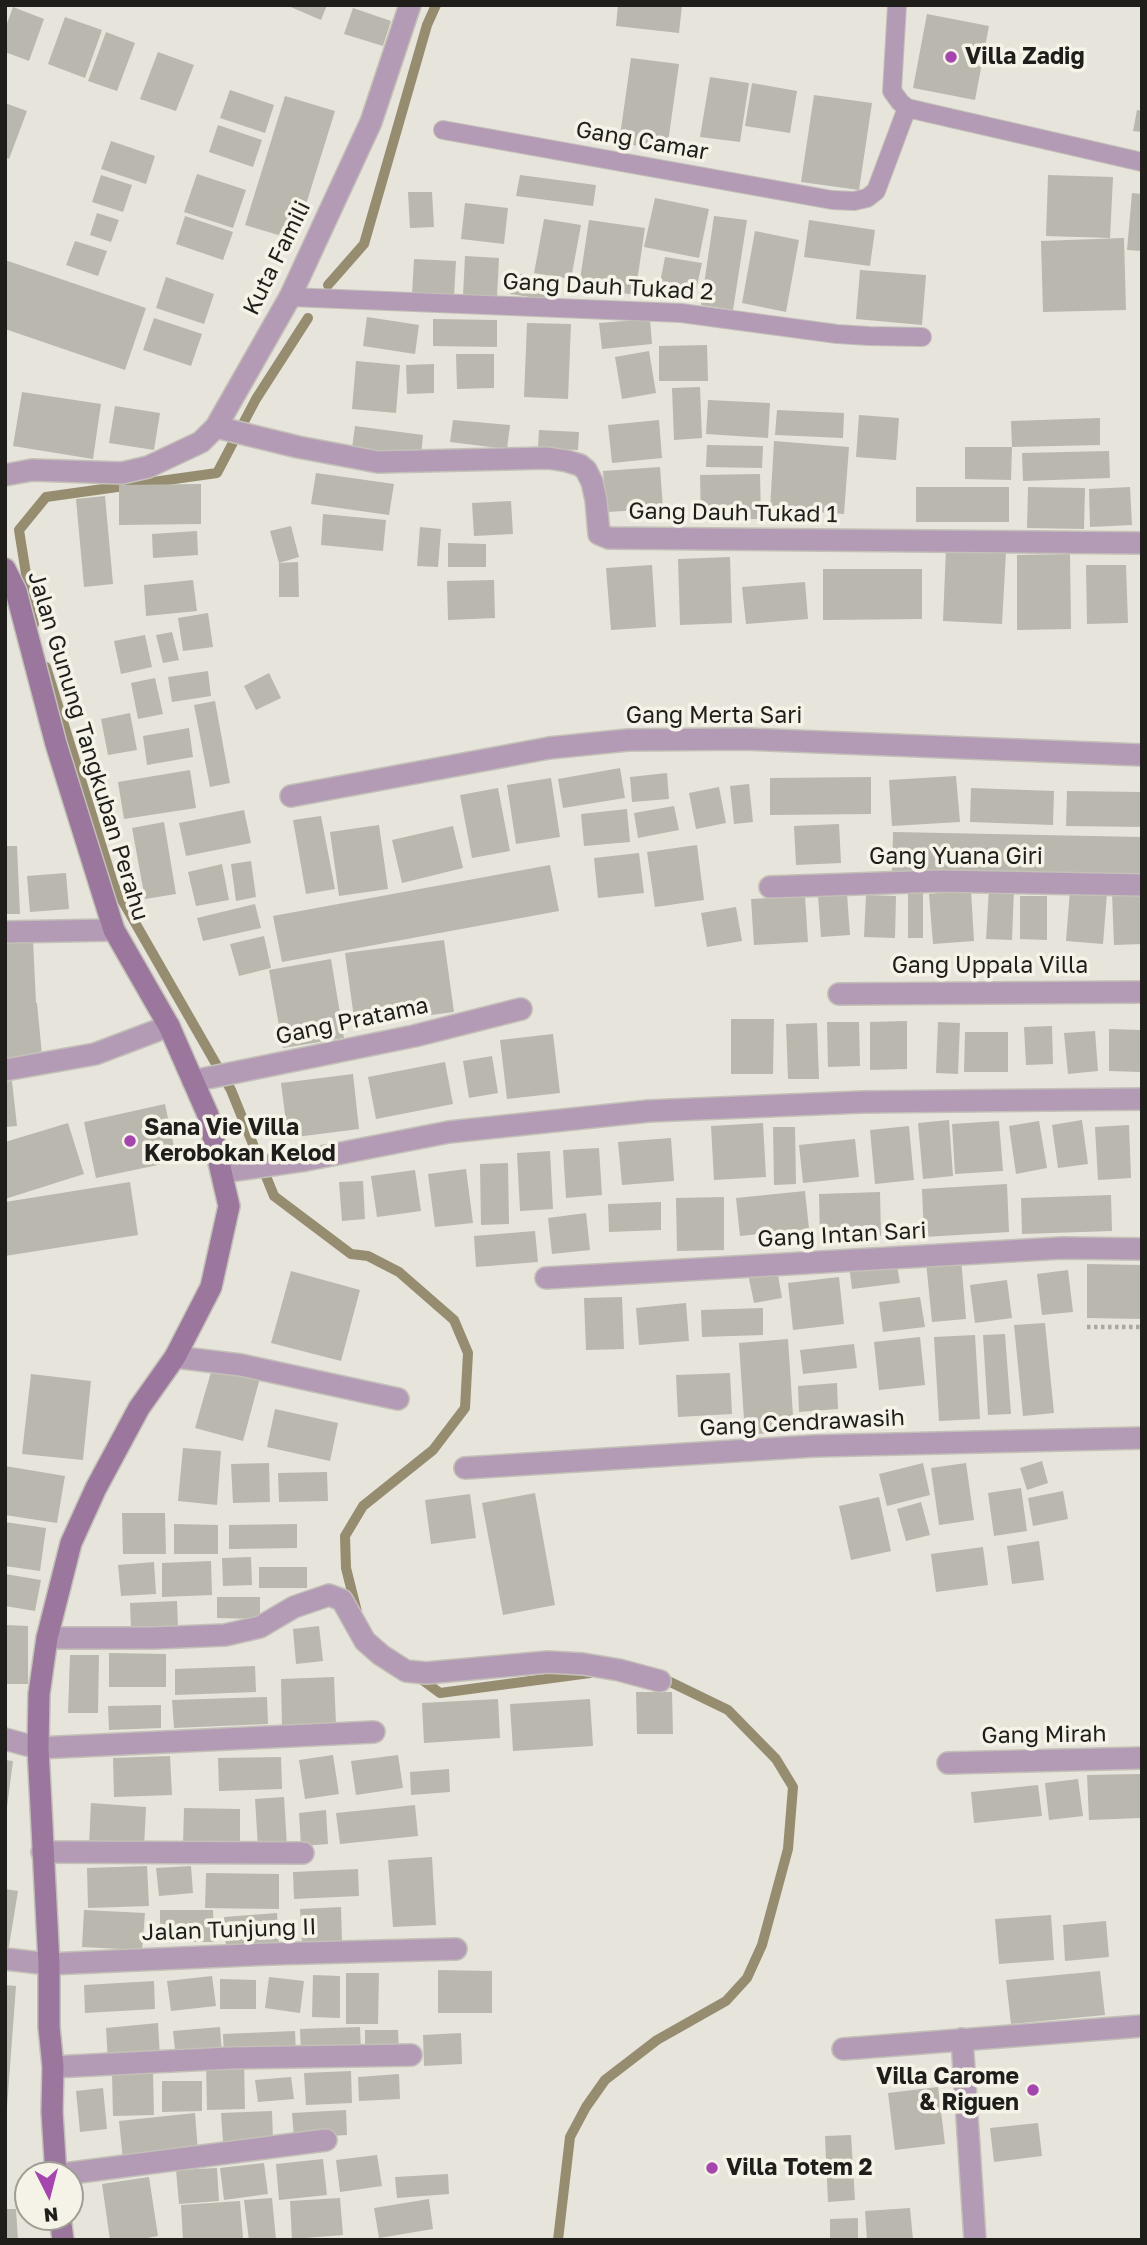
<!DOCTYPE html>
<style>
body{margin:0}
#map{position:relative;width:1147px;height:2245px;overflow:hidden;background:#e7e4db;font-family:"Golos Text",sans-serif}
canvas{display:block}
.frame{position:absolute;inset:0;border:7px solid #1f1e1b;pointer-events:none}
.north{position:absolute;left:14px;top:2161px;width:70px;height:70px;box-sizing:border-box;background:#f5f2e8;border:2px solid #9f9d96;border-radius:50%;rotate:174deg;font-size:19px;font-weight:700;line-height:28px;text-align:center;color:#1f1e1b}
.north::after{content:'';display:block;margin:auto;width:24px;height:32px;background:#a546ae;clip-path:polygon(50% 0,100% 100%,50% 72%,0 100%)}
</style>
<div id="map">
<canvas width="1147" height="2245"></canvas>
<div class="frame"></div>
<div class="north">N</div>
</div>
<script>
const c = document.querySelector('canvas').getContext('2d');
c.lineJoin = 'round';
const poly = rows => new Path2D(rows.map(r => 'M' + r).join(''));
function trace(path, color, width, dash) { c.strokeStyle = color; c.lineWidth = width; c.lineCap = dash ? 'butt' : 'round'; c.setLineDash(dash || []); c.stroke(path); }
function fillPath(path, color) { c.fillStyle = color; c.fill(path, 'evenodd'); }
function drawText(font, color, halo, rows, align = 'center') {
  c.font = font + ' "Golos Text",sans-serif'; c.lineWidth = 7; c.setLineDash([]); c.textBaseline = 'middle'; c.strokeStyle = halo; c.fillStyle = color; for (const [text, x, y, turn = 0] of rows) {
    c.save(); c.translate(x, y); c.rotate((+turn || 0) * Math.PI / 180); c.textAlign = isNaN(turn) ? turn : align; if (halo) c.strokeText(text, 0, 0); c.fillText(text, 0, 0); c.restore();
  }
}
trace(poly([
 [328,285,364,244,427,25,436,5],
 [34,624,19,530,46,497,217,473,256,399,308,318],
 [46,667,114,886,231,1090,274,1196,351,1254,368,1256,399,1272,454,1320,468,1353,465,1408,433,1450,363,1506,345,1536,346,1568,357,1612],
 [417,1676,440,1693,590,1673],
 [558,2240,570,2137,586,2107,605,2080,657,2040,726,2001,747,1978,762,1945,788,1849,793,1787,776,1759,728,1710,660,1677]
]), '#968d71', 10);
fillPath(poly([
 [286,5,327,5,321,20],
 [618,5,682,5,679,33,616,26],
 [13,7,44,19,29,61,5,52,5,29],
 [353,8,391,21,383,46,344,34],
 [927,14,989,26,975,100,913,88],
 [65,17,102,30,85,78,48,64],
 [106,32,135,43,117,91,88,81],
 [158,52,194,65,176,111,140,99],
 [631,58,679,64,667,150,619,143],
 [710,77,749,83,740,142,700,137],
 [752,83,797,91,790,133,745,126],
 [230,90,274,105,265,133,220,118],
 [814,95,872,103,859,190,801,182],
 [285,96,335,111,295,240,245,225],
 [5,103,27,111,9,159,5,157],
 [1137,110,1142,111,1142,132,1133,131],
 [218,125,262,140,253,167,209,152],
 [111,141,155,156,146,184,101,169],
 [197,174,246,190,233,228,184,212],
 [101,175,132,185,123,212,92,202],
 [520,175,596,185,593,206,516,196],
 [1048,175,1113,177,1110,238,1046,236],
 [408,192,432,192,434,227,410,228],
 [1132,193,1142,194,1142,251,1127,250],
 [655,198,709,209,699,258,644,247],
 [465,203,508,208,504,244,461,239],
 [97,213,119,220,111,242,90,235],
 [185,216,233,232,223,260,176,244],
 [714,216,747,220,733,310,701,305],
 [544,219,581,225,571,279,534,273],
 [589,220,645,228,635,295,579,286],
 [809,220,875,230,870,266,804,257],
 [755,231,799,240,786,312,742,303],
 [1124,238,1126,310,1043,312,1041,241],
 [75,241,107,251,98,276,66,265],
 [465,256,499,258,497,297,463,296],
 [665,257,702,263,694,299,658,293],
 [414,259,456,261,454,297,412,294],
 [5,260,146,308,125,370,5,329],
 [860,270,926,275,922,325,856,319],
 [514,273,553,279,550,300,510,294],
 [166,277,214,294,204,324,156,308],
 [367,317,419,325,415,354,363,346],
 [154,318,202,334,191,366,143,350],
 [433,319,497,320,497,347,433,346],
 [650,319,652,344,602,349,599,323],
 [527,323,571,324,568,399,524,397],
 [707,345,708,381,659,381,659,346],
 [649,351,656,393,622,399,615,357],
 [456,354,494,354,494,388,457,389],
 [356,361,400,365,396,413,352,409],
 [434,364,434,393,407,394,406,365],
 [700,387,702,438,674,440,672,388],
 [22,392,101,404,93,459,13,446],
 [708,400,770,403,768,438,706,434],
 [115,406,160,413,154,450,109,443],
 [777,410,844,413,843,438,775,435],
 [859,415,899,418,896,460,856,457],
 [1100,418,1100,445,1012,447,1011,480,965,479,965,447,1012,447,1011,421],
 [453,420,510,425,507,449,450,442],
 [659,420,662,458,612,463,608,425],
 [355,426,423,435,421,456,352,448],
 [539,430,579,432,578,450,538,448],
 [774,441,849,447,844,514,770,509],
 [707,445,763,446,762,468,706,467],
 [1109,451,1110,478,1023,481,1022,453],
 [660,467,663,509,606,512,603,471],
 [316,473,394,484,389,515,311,504],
 [760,474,761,519,701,519,700,475],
 [201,484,201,524,119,525,119,485],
 [916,487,1009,487,1009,522,916,522],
 [1028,487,1085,488,1084,529,1027,528],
 [1130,487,1132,525,1090,527,1089,489],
 [105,496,113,584,84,587,76,499],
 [511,501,513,534,474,536,472,503],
 [323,514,386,520,383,551,321,545],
 [291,526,299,557,279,563,270,531],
 [420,527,441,529,438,567,417,566],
 [197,531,198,555,153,558,152,534],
 [448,543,486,544,486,567,448,567],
 [946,548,1006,551,1002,624,943,621],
 [1070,554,1071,629,1017,630,1017,555],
 [730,557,732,623,680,625,678,559],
 [298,562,299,597,279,597,279,563],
 [652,565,656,627,611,630,606,568],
 [1086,565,1126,565,1128,623,1087,624],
 [823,569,922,569,922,619,823,620],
 [193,580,197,611,146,616,144,585],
 [494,580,495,618,448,620,447,581],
 [805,582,808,619,746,624,742,587],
 [208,613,213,647,183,651,178,618],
 [172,632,179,660,163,663,156,635],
 [145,635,152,667,121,674,114,641],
 [208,671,211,696,172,702,168,677],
 [269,673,281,698,256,710,244,686],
 [155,678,163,714,138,719,131,683],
 [215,701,230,783,210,787,194,705],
 [130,713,137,750,108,755,101,719],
 [189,728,193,757,147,765,143,736],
 [620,768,625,798,563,808,558,779],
 [190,770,196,808,124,819,118,782],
 [667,773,669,799,632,802,630,777],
 [956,776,960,822,892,826,889,780],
 [871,777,871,814,770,815,770,778],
 [551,778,560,837,516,844,507,785],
 [749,784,753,822,734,824,730,786],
 [719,787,726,823,696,829,689,793],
 [498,788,510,851,472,858,460,795],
 [971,788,1054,791,1053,825,970,822],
 [1067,791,1142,792,1142,827,1066,826],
 [674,806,679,830,638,838,634,813],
 [627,809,630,842,584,846,581,814],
 [244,810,251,843,186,856,179,823],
 [321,816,335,889,306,894,293,820],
 [164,822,176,894,145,899,132,828],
 [839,824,841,863,796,865,794,826],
 [379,825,388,889,339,896,330,832],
 [453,826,463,868,402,883,392,840],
 [893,832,1142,837,1142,880,892,875],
 [697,845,704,900,655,907,647,852],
 [5,846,17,846,20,914,5,914],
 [639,853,644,893,598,898,594,858],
 [251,861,256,897,236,901,231,864],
 [222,864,229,900,196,906,188,872],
 [550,865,559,911,282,962,273,916],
 [66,873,69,909,30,912,27,876],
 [989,888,1014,889,1012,940,986,939],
 [971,890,974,941,933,944,929,894],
 [1070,890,1107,893,1103,944,1066,941],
 [1142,892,1142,944,1114,945,1112,893],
 [908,893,923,893,923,938,908,938],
 [847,894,850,935,821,937,818,896],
 [866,895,896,896,895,938,864,937],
 [805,896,808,942,754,945,751,899],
 [1020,896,1047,896,1047,940,1020,939],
 [255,904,261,928,203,941,197,918],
 [736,907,742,941,707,947,701,913],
 [264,936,271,968,239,976,230,944],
 [33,940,36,1003,37,1003,42,1055,5,1058,5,941],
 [444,940,454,1012,355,1025,345,953],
 [331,959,344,1038,283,1048,269,970],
 [731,1019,774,1019,773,1074,731,1074],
 [907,1021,907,1069,870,1070,870,1022],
 [827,1022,859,1022,860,1066,828,1067],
 [938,1022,960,1023,958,1074,936,1073],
 [817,1023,819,1079,788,1079,786,1024],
 [1052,1026,1053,1064,1026,1065,1024,1027],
 [1109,1029,1140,1030,1140,1072,1109,1071],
 [1095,1031,1098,1071,1068,1074,1064,1033],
 [965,1032,1008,1032,1008,1072,964,1072],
 [553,1034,560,1093,507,1099,500,1040],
 [492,1056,498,1093,469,1098,463,1061],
 [445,1062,453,1104,376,1119,368,1077],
 [353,1074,359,1129,288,1138,281,1083],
 [12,1081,17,1126,5,1127,5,1082],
 [165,1104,177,1161,96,1178,84,1122],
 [949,1120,953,1176,923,1179,918,1123],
 [1082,1120,1088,1164,1058,1168,1052,1125],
 [999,1121,1003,1171,955,1174,952,1124],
 [1039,1121,1047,1168,1016,1174,1009,1126],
 [68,1123,84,1174,5,1199,5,1142],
 [763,1123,766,1177,714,1180,711,1126],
 [1129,1125,1131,1178,1098,1180,1095,1127],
 [909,1126,914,1180,875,1184,870,1130],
 [773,1127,795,1127,796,1184,774,1185],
 [671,1138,674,1181,622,1185,618,1142],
 [855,1139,859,1177,803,1183,799,1145],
 [599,1148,602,1195,566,1198,563,1150],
 [550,1151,553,1209,520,1211,517,1153],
 [508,1163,509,1224,481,1225,480,1164],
 [466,1169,473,1223,435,1227,428,1174],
 [415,1170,421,1211,377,1217,371,1176],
 [363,1181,365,1219,342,1221,339,1182],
 [130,1182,138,1235,5,1256,5,1202],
 [1007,1184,1009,1232,924,1237,922,1189],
 [805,1191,809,1229,740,1236,736,1198],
 [880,1192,881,1236,820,1238,819,1194],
 [1111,1195,1112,1231,1022,1234,1021,1198],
 [724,1197,724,1250,677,1251,676,1198],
 [661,1202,661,1230,609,1232,608,1204],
 [586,1213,590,1250,552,1254,548,1218],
 [535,1231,538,1262,476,1267,474,1236],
 [961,1258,966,1319,932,1322,926,1262],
 [896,1259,900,1283,852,1289,849,1265],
 [1087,1264,1142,1265,1142,1319,1087,1318],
 [777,1269,782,1298,754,1303,748,1274],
 [1068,1270,1073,1312,1042,1315,1037,1274],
 [291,1271,360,1290,341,1361,271,1343],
 [839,1277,844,1324,793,1330,788,1283],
 [1007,1280,1012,1318,975,1323,970,1285],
 [622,1297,624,1349,586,1350,584,1298],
 [920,1297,925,1327,883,1332,879,1302],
 [686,1303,689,1341,639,1345,636,1308],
 [763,1308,763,1335,702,1337,701,1310],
 [1045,1323,1054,1413,1023,1416,1014,1325],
 [1005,1334,1011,1414,988,1415,983,1335],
 [975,1335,980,1419,939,1421,934,1337],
 [920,1337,925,1385,879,1390,874,1342],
 [788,1339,794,1431,745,1435,739,1343],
 [854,1344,857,1368,803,1374,800,1350],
 [213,1365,260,1378,243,1441,195,1428],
 [730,1373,732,1414,678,1417,676,1375],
 [31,1374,91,1381,83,1460,22,1454],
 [837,1383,838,1409,799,1412,798,1386],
 [275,1409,338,1423,330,1461,267,1447],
 [183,1448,221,1451,217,1505,178,1501],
 [1042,1461,1048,1483,1027,1490,1020,1468],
 [269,1463,270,1502,233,1503,231,1464],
 [923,1463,930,1495,887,1506,879,1474],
 [966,1463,974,1520,939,1525,931,1468],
 [5,1466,65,1476,57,1523,5,1515],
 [327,1472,328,1501,279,1502,278,1473],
 [1021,1488,1027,1531,994,1536,988,1493],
 [1063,1491,1068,1519,1033,1526,1028,1498],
 [535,1493,555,1605,503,1615,482,1503],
 [470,1494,476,1538,431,1544,425,1500],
 [879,1497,891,1551,851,1560,839,1506],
 [921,1502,930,1535,906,1541,897,1509],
 [122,1513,165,1513,166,1554,123,1554],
 [5,1522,46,1528,40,1571,5,1566],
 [174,1524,218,1525,218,1554,174,1554],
 [297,1524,297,1548,229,1549,229,1525],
 [1039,1541,1044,1580,1012,1584,1007,1546],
 [983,1547,988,1585,936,1592,931,1554],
 [251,1557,252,1585,223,1586,222,1558],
 [211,1561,212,1595,162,1597,162,1563],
 [154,1562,156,1594,121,1596,118,1565],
 [259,1567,307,1567,307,1588,259,1588],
 [5,1574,41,1580,35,1611,5,1606],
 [217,1597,260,1597,260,1619,217,1618],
 [177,1601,178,1628,131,1630,130,1603],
 [5,1625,28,1626,28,1684,5,1684],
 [319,1626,323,1661,296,1664,293,1629],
 [109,1653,166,1654,166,1687,109,1687],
 [70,1655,99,1655,98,1713,68,1713],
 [255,1666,256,1692,175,1695,175,1669],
 [334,1677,336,1725,282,1727,281,1679],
 [636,1692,672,1692,673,1734,637,1734],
 [267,1697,268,1724,174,1728,172,1700],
 [498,1699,500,1738,424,1743,422,1703],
 [590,1699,593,1746,513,1751,510,1704],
 [161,1705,161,1728,109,1730,108,1706],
 [333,1755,339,1794,305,1799,299,1760],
 [398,1755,403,1788,356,1795,351,1761],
 [170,1756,172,1795,114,1797,113,1758],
 [281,1757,282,1789,219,1791,218,1758],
 [5,1760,13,1761,7,1807,5,1807],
 [449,1769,450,1792,411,1795,410,1772],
 [1140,1774,1141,1818,1089,1820,1087,1775],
 [1078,1779,1083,1816,1049,1820,1045,1783],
 [1038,1785,1042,1816,974,1823,971,1792],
 [284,1797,287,1847,258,1848,255,1799],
 [91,1803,146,1807,144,1848,89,1845],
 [415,1805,418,1836,340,1844,336,1813],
 [184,1808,240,1809,240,1847,183,1845],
 [326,1810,328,1844,301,1846,299,1813],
 [432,1857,436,1925,393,1927,388,1860],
 [147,1866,149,1906,88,1908,87,1868],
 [191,1866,193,1893,159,1896,156,1868],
 [358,1869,359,1896,294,1899,293,1872],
 [206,1873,279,1874,279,1909,205,1908],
 [5,1889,18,1891,8,1952,5,1952],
 [341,1907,342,1942,302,1944,300,1909],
 [84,1910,145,1913,142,1950,82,1947],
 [160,1910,213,1910,214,1942,160,1942],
 [277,1913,279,1945,226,1948,224,1917],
 [1051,1915,1054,1960,999,1964,995,1919],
 [1106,1921,1109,1957,1065,1961,1063,1925],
 [438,1970,492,1971,492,2013,438,2013],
 [1100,1971,1105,2015,1011,2024,1006,1980],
 [346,1973,379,1973,378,2024,346,2024],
 [313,1975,340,1976,340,2018,312,2017],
 [212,1976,216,2006,171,2011,167,1981],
 [269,1977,304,1981,300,2013,265,2008],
 [220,1979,256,1980,256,2009,220,2009],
 [154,1981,155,2009,85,2013,84,1985],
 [5,1985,16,1986,7,2107,5,2107],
 [158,2023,160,2058,108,2062,106,2028],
 [220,2027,222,2055,176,2059,173,2031],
 [360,2027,361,2052,301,2053,300,2029],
 [365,2030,398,2030,399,2052,365,2051],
 [295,2031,296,2054,224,2057,223,2034],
 [461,2033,462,2064,424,2066,423,2035],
 [244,2061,245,2109,207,2110,206,2062],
 [153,2071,154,2115,113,2116,112,2073],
 [351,2071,352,2103,306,2105,304,2073],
 [399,2074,400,2099,359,2101,358,2077],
 [291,2077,294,2099,258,2102,255,2080],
 [162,2081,202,2081,202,2111,162,2112],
 [938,2087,945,2144,895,2150,888,2093],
 [103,2088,107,2129,80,2132,76,2091],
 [346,2110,347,2135,294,2138,292,2113],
 [272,2111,273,2140,223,2142,221,2113],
 [195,2113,198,2152,123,2160,119,2121],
 [1038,2123,1042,2156,994,2162,990,2128],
 [851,2135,855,2200,828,2202,825,2136],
 [377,2155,382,2186,340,2192,336,2160],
 [323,2159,327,2195,279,2200,276,2164],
 [264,2163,268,2194,224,2200,220,2168],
 [217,2168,219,2201,179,2204,176,2170],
 [448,2174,449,2194,397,2198,395,2177],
 [149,2177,158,2236,136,2240,110,2240,102,2184],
 [272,2198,276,2240,249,2240,244,2200],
 [340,2198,343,2235,292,2239,290,2201],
 [429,2199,433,2229,379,2238,374,2208],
 [240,2201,243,2238,183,2240,181,2205],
 [910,2208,913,2240,867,2240,865,2211],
 [5,2209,16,2209,18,2240,5,2240],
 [858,2218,858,2240,830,2240,830,2219]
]), '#bab7ae');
const lane = poly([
 [897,5,892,91,900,102,907,108,1142,162],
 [443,130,832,200,854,201,867,198,876,191,907,108],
 [290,297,681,313,837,334,869,336,922,337]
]);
const street = poly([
 [216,427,298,447,378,462,548,458,567,461,580,465,586,470,592,482,596,500,599,534,609,538,1142,543],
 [5,475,32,470,122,473,148,467,201,442,216,427,290,297,371,122,410,5],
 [291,796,549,748,628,740,745,739,1142,755],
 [770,887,940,881,1142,885],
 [5,932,114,930],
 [839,994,1142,992],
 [5,1070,95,1054,169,1026],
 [193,1081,414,1036,521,1009],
 [222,1172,306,1160,449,1132,649,1111,862,1102,1142,1099],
 [546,1278,1062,1248,1142,1249],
 [175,1357,241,1365,398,1399],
 [465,1468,814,1446,1142,1438],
 [47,1638,154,1638,225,1635,260,1627,294,1607,329,1595,342,1600,365,1641,381,1655,406,1671,426,1673,548,1662,583,1664,619,1670,660,1681],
 [5,1739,38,1748,374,1732],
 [948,1763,1142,1758],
 [42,1852,303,1853],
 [5,1959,49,1964,269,1954,456,1949],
 [962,2039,975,2240],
 [843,2049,1142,2026],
 [53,2067,231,2058,411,2055],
 [56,2175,326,2140]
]);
const secondary = poly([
 [5,569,16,591,56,744,114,930,169,1026,208,1115,229,1206,211,1287,175,1357,139,1408,96,1488,71,1543,47,1638,39,1694,38,1748,49,1964,49,2027,53,2067,52,2112,56,2175],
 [60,2217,63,2240]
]);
trace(lane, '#c3c0b8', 20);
trace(street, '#c3c0b8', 24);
trace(secondary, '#c3c0b8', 24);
trace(poly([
 [1087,1327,1142,1327]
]), '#aaa8a0', 4.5, [3.5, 3.5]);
trace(lane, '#b49bb5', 18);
trace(street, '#b49bb5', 21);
trace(secondary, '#9b779d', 21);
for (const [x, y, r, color] of [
 [951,57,7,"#a546ae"],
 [130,1141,7,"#a546ae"],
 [1033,2090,7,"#a546ae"],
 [712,2168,7,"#a546ae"]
]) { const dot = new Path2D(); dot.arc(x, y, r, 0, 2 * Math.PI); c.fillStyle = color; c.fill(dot); trace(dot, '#f5f2e8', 2.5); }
drawText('bold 23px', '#1f1e1b', '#f5f2e8', [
 ["Villa Zadig",965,57],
 ["Sana Vie Villa",144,1128],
 ["Kerobokan Kelod",144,1154],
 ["Villa Carome",1019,2077,"right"],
 ["& Riguen",1019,2103,"right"],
 ["Villa Totem 2",726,2168]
], 'left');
drawText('23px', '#1f1e1b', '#f5f2e8', [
 ["Gang Camar",642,141,10],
 ["Kuta Famili",277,258,-64],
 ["Gang Dauh Tukad 2",608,287,3],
 ["Gang Dauh Tukad 1",733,513,1],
 ["Gang Merta Sari",714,716],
 ["Jalan Gunung Tangkuban Perahu",88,746,73],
 ["Gang Yuana Giri",956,857],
 ["Gang Uppala Villa",990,966],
 ["Gang Pratama",352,1021,-12],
 ["Gang Intan Sari",842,1235,-3],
 ["Gang Cendrawasih",802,1423,-3],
 ["Gang Mirah",1044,1735,-1],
 ["Jalan Tunjung II",229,1930,-2]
]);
</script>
